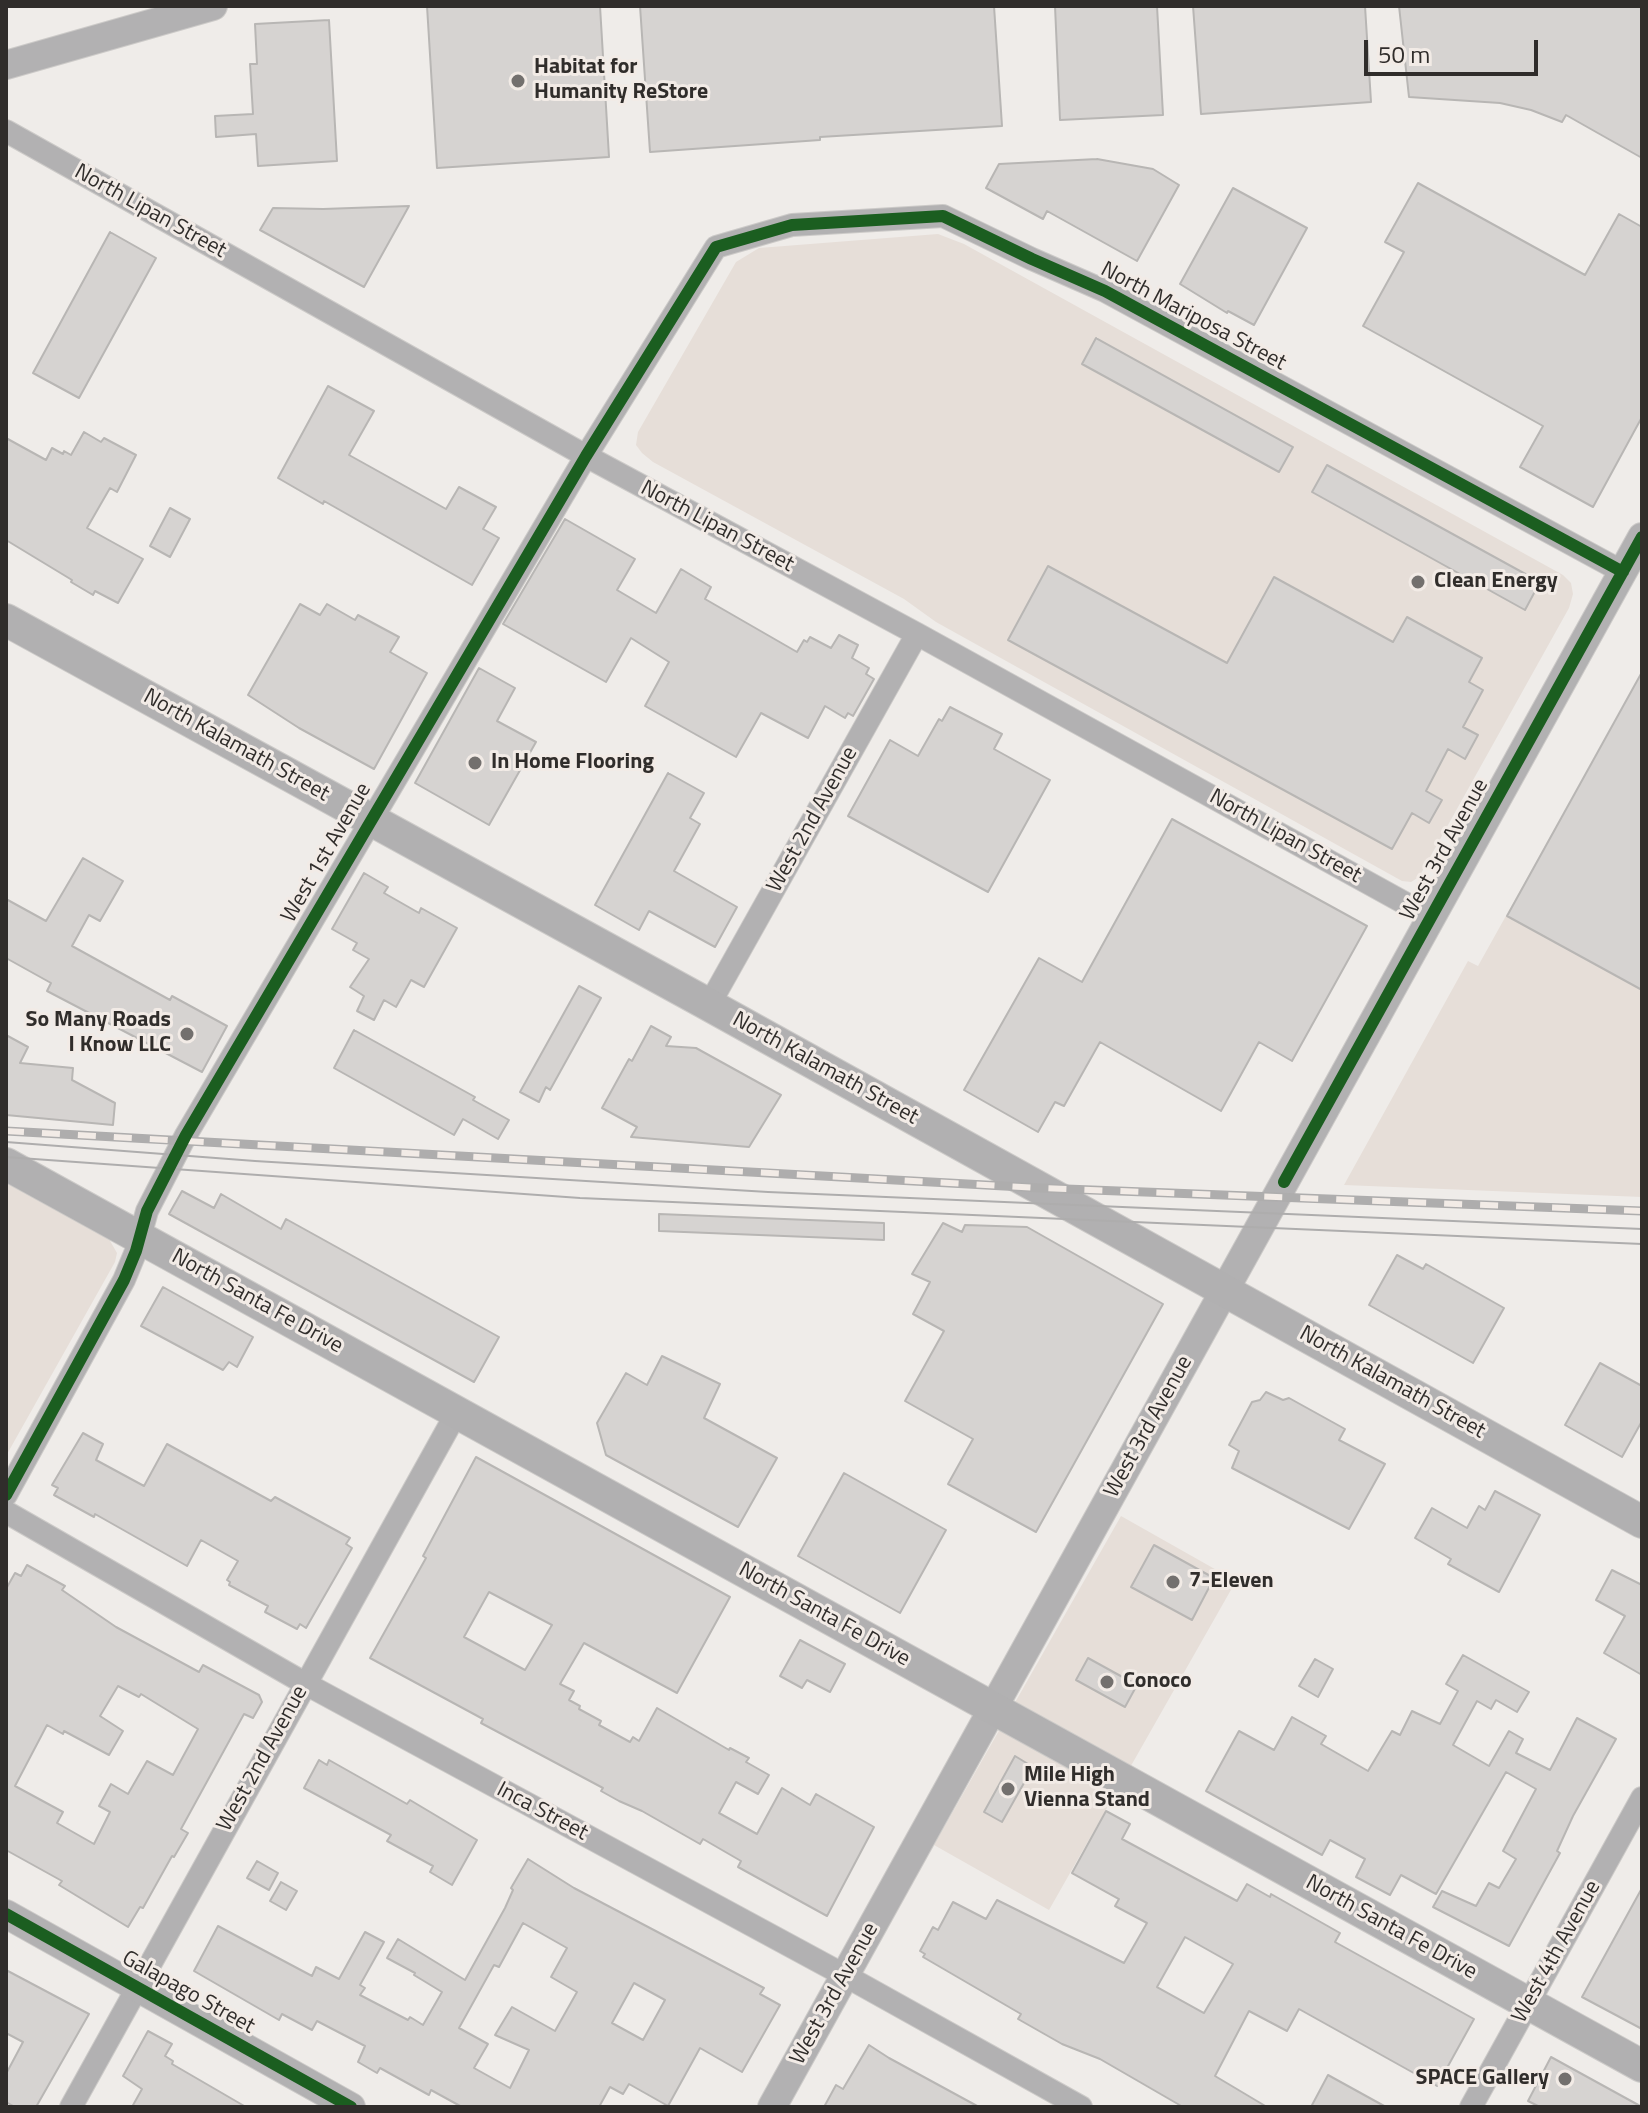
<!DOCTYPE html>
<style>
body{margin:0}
#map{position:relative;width:1648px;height:2113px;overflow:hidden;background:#efece9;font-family:"Titillium Web",sans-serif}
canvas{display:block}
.frame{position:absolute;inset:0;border:8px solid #302d2b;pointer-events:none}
.scale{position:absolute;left:1364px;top:40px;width:174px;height:36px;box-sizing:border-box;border:4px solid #302d2b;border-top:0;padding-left:10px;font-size:24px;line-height:28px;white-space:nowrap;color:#302d2b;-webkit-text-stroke:6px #f2ebe6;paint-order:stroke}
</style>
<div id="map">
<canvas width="1648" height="2113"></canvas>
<div class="frame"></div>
<div class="scale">50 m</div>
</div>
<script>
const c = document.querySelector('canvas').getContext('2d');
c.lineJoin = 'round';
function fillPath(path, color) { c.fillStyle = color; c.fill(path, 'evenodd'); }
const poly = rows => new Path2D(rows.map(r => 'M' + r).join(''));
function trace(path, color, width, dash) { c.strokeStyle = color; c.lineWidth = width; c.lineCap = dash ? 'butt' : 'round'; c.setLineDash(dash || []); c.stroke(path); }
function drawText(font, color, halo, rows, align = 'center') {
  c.font = font + ' "Titillium Web",sans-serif'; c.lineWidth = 6; c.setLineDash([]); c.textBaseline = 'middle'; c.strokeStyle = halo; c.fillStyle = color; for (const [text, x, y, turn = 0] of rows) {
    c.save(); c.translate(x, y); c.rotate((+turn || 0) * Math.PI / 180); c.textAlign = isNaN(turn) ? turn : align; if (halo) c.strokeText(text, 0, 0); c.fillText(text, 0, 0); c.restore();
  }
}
fillPath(poly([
 [938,234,964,244,1563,575,1571,583,1573,594,1569,608,1419,877,1411,882,1402,881,936,622,904,599,653,462,642,453,636,445,638,432,736,262,759,248],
 [1642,672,1642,1197,1344,1185,1468,961,1478,966],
 [6,1180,109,1239,117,1253,115,1262,6,1456],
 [1121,1516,1236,1581,1049,1910,934,1845]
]), '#e6ded8');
const building = poly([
 [427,6,600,6,609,157,437,168,427,6],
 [640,6,994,6,1002,126,820,137,820,140,650,152,640,6],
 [1055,6,1157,6,1163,115,1060,120,1055,6],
 [1193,6,1365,6,1371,102,1201,114,1193,6],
 [1399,6,1642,6,1642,158,1566,115,1562,122,1531,110,1500,103,1409,97,1399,6],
 [329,20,337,161,258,166,256,134,216,137,215,116,253,114,250,64,257,64,255,24,329,20],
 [1097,159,1153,169,1179,185,1137,261,1047,211,1043,219,986,188,999,164,1097,159],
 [1418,183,1585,275,1619,214,1642,227,1642,417,1593,507,1520,467,1543,426,1363,326,1404,252,1385,242,1418,183],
 [1233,188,1307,228,1254,325,1228,311,1227,313,1180,284,1233,188],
 [409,206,364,287,260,230,273,208,323,209,409,206],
 [110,232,156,258,79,398,33,373,110,232],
 [1096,338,1293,447,1279,472,1082,364,1096,338],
 [328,386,374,411,349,455,446,509,459,487,496,507,483,529,499,538,472,585,324,501,323,504,278,478,328,386],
 [84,432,101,442,104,438,136,455,117,492,110,488,87,528,143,559,118,603,95,591,93,595,71,582,72,580,6,540,6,438,46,460,52,448,63,454,64,451,71,455,84,432],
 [1327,465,1540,582,1525,610,1312,492,1327,465],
 [170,508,190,519,170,557,150,546,170,508],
 [565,519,635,559,617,590,656,613,681,569,711,587,705,599,797,652,804,640,807,642,810,637,831,648,839,635,858,645,852,658,869,668,866,674,874,679,853,716,848,713,845,718,825,706,808,738,761,713,736,757,645,706,669,662,631,638,606,682,503,624,565,519],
 [1048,566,1227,663,1274,577,1393,642,1407,617,1482,658,1469,682,1483,690,1463,727,1478,735,1465,759,1448,749,1426,791,1442,800,1429,823,1412,813,1392,849,1008,640,1048,566],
 [300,604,320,615,327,604,355,620,358,615,399,637,390,652,427,673,374,769,299,728,248,695,300,604],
 [479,668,515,688,497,721,536,742,489,825,415,783,479,668],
 [1642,672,1642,990,1507,916,1642,672],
 [950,707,1002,734,994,749,1050,780,988,892,848,816,890,740,918,756,939,719,942,721,950,707],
 [668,773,704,793,690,818,700,824,674,871,737,907,715,947,649,911,639,930,595,905,668,773],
 [1172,819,1367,926,1292,1061,1259,1042,1221,1111,1100,1042,1064,1106,1055,1102,1038,1132,964,1090,1039,958,1082,982,1172,819],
 [83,858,123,881,100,921,89,915,72,946,170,1000,172,996,227,1026,202,1072,47,991,51,983,6,958,6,899,46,921,83,858],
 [364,873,388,887,384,893,419,913,421,908,457,928,424,987,411,980,396,1007,384,1000,374,1020,357,1011,364,996,350,987,369,959,353,950,357,943,332,929,364,873],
 [579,986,601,998,550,1090,546,1087,539,1102,520,1092,579,986],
 [651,1026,671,1037,666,1046,696,1048,781,1095,749,1147,631,1137,637,1127,602,1108,629,1059,632,1061,651,1026],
 [354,1030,475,1097,473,1100,509,1120,498,1139,463,1119,454,1135,334,1068,354,1030],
 [6,1035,28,1047,20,1063,73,1068,72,1080,115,1103,113,1125,6,1115,6,1035],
 [182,1191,214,1208,221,1194,281,1229,286,1219,499,1337,474,1382,169,1214,182,1191],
 [659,1214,884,1223,884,1240,659,1231,659,1214],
 [943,1223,962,1232,965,1225,1027,1227,1163,1304,1036,1532,948,1484,973,1439,905,1401,944,1331,913,1314,930,1282,912,1274,943,1223],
 [1397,1255,1423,1269,1426,1264,1504,1308,1473,1363,1369,1305,1397,1255],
 [163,1287,253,1337,237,1367,229,1362,223,1370,141,1326,163,1287],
 [662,1356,720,1384,704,1418,777,1458,738,1527,606,1455,597,1423,626,1373,647,1385,662,1356],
 [1600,1363,1642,1386,1642,1421,1622,1457,1565,1425,1600,1363],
 [1266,1392,1283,1400,1289,1398,1345,1429,1339,1440,1385,1464,1349,1529,1232,1468,1239,1451,1229,1445,1252,1402,1260,1400,1266,1392],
 [83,1433,103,1444,96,1460,144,1486,167,1444,271,1501,275,1497,350,1538,346,1544,352,1548,306,1628,300,1624,297,1629,265,1612,268,1606,229,1585,230,1582,227,1580,238,1561,201,1540,187,1566,95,1514,94,1517,54,1495,58,1488,52,1485,83,1433],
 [476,1457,730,1597,677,1693,584,1643,560,1684,574,1691,569,1700,580,1706,579,1709,601,1721,599,1725,630,1742,633,1737,639,1741,657,1708,729,1750,730,1748,749,1758,746,1762,769,1775,758,1794,736,1782,719,1813,757,1834,782,1788,810,1805,816,1794,874,1827,827,1916,738,1867,741,1861,703,1839,700,1844,642,1811,619,1801,601,1791,603,1788,481,1723,483,1719,370,1658,426,1558,423,1556,476,1457],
 [489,1592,552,1625,525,1670,464,1637,489,1592],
 [844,1473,946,1530,900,1613,798,1556,844,1473],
 [1495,1491,1540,1515,1499,1592,1448,1564,1451,1559,1415,1538,1432,1508,1467,1528,1479,1506,1485,1510,1495,1491],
 [1154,1545,1214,1578,1192,1620,1131,1587,1154,1545],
 [27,1565,65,1586,62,1590,116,1627,199,1672,203,1665,259,1695,262,1702,253,1718,244,1714,181,1829,188,1833,174,1857,172,1856,143,1908,140,1907,128,1927,59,1885,62,1881,6,1850,6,1589,15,1573,21,1576,27,1565],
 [118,1686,139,1697,141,1694,198,1729,173,1775,147,1761,128,1794,111,1784,99,1806,110,1812,94,1844,57,1823,63,1812,15,1786,47,1725,63,1734,64,1731,109,1755,123,1731,100,1716,118,1686],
 [1612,1570,1642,1585,1642,1675,1604,1653,1625,1616,1596,1600,1612,1570],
 [800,1640,845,1664,830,1692,807,1680,802,1688,780,1676,800,1640],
 [1463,1655,1529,1692,1517,1712,1496,1700,1491,1709,1477,1701,1453,1745,1489,1766,1509,1731,1523,1739,1516,1753,1550,1770,1577,1718,1616,1739,1573,1816,1557,1851,1560,1853,1509,1946,1433,1907,1442,1891,1476,1906,1489,1883,1499,1888,1516,1859,1503,1851,1536,1789,1506,1772,1436,1894,1401,1875,1390,1895,1356,1877,1365,1859,1330,1840,1322,1855,1206,1791,1239,1731,1274,1750,1292,1717,1326,1736,1321,1744,1368,1771,1392,1731,1400,1735,1412,1711,1440,1724,1458,1691,1446,1684,1463,1655],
 [1088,1658,1137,1685,1125,1707,1076,1680,1088,1658],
 [1315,1659,1333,1669,1318,1697,1299,1686,1315,1659],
 [1015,1756,1033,1767,1002,1822,984,1812,1015,1756],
 [319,1760,327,1765,329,1760,407,1804,410,1800,477,1840,452,1885,430,1872,433,1866,387,1841,391,1835,304,1788,319,1760],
 [1106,1811,1130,1824,1122,1839,1237,1901,1247,1884,1270,1897,1271,1894,1340,1933,1335,1942,1474,2019,1437,2086,1299,2009,1287,2031,1249,2011,1215,2076,1267,2107,1183,2107,1100,2059,1062,2044,1018,2019,1021,2014,923,1957,925,1954,920,1951,933,1927,938,1930,953,1902,986,1919,997,1900,1124,1963,1147,1923,1115,1906,1119,1899,1072,1873,1106,1811],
 [1185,1937,1233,1964,1204,2013,1157,1987,1185,1937],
 [528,1859,574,1888,764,1988,760,1994,780,2005,742,2072,700,2048,668,2106,629,2084,623,2094,610,2087,599,2107,462,2107,431,2090,429,2095,380,2068,377,2073,358,2062,365,2046,317,2021,312,2030,282,2014,279,2020,194,1971,218,1926,312,1976,316,1967,339,1979,365,1932,384,1942,360,1985,365,1988,360,1995,408,2020,410,2017,423,2025,442,1992,414,1975,415,1973,387,1958,398,1939,465,1980,505,1908,513,1890,511,1888,528,1859],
 [523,1923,567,1948,551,1977,577,1992,555,2031,512,2007,495,2035,529,2050,510,2088,474,2068,488,2044,459,2028,494,1965,499,1967,523,1923],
 [634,1983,665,2000,643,2040,612,2023,634,1983],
 [257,1861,278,1873,269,1890,247,1878,257,1861],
 [281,1882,297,1891,286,1910,270,1901,281,1882],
 [1642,1888,1642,2029,1582,1997,1642,1888],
 [6,1970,89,2014,36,2107,15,2107,6,2102,6,2074,23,2042,6,2033,6,1970],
 [148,2031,172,2044,165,2056,173,2061,172,2064,246,2107,132,2107,142,2089,123,2076,148,2031],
 [869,2045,889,2058,979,2107,824,2107,836,2085,843,2089,869,2045],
 [1551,2057,1642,2107,1540,2107,1528,2101,1551,2057],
 [1328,2075,1386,2107,1311,2107,1328,2075]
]);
fillPath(building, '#d6d3d1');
trace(building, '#b8b6b4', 2);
const minor = poly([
 [6,131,586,456,917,634,1430,917],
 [709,1005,917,634],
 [6,1495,124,1280,136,1251,147,1211,186,1135,586,456,716,247,792,225,943,216,1032,259,1105,291,1623,572],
 [6,1512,306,1684,844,1975,1081,2107],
 [71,2107,457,1412],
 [1471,2107,1642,1798]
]);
const tertiary = poly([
 [6,65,213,6],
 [6,1914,351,2107],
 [772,2107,1642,537]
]);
const secondary = poly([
 [6,620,702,1001,1642,1522],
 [6,1164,1642,2066]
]);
trace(minor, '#cccac8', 24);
trace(tertiary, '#cccac8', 30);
trace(secondary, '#cccac8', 34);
trace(minor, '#b2b1b2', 22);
trace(tertiary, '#b2b1b2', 28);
trace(secondary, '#b1b0b1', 32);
trace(poly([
 [6,1142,255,1161,768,1192,1642,1229],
 [6,1157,580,1198,1642,1244]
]), '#aeadad', 2);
const rail = poly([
 [6,1131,1040,1188,1642,1211]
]);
trace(rail, '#aeadad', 9);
trace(rail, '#f2ebe6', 6, [18]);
trace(poly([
 [1284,1182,1642,537],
 [6,1495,124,1280,136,1251,147,1211,186,1135,586,456,716,247,792,225,943,216,1032,259,1105,291,1623,572],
 [6,1914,351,2107]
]), '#1b5e20', 12);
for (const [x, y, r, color] of [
 [518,81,8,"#73706e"],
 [1418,582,8,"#73706e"],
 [475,763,8,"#73706e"],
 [187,1034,8,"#73706e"],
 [1173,1582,8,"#73706e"],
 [1107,1682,8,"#73706e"],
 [1008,1789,8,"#73706e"],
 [1565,2079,8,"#73706e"]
]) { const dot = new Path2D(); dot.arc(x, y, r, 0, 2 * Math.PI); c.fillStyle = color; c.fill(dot); trace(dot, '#f2ebe6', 3); }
drawText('bold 22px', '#302d2b', '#f2ebe6', [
 ["Habitat for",534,68],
 ["Humanity ReStore",534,93],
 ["Clean Energy",1434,582],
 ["In Home Flooring",491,763],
 ["So Many Roads",171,1021,"right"],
 ["I Know LLC",171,1046,"right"],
 ["7-Eleven",1189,1582],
 ["Conoco",1123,1682],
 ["Mile High",1024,1776],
 ["Vienna Stand",1024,1801],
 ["SPACE Gallery",1549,2079,"right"]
], 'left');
drawText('22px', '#302d2b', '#f2ebe6', [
 ["North Lipan Street",150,212,29],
 ["North Mariposa Street",1193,317,28],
 ["North Lipan Street",717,527,28],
 ["North Kalamath Street",236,746,29],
 ["West 2nd Avenue",813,820,-61],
 ["North Lipan Street",1285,837,29],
 ["West 3rd Avenue",1445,850,-61],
 ["West 1st Avenue",327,853,-60],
 ["North Kalamath Street",825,1069,29],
 ["North Santa Fe Drive",257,1302,29],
 ["North Kalamath Street",1392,1383,29],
 ["West 3rd Avenue",1149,1427,-61],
 ["North Santa Fe Drive",824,1615,29],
 ["West 2nd Avenue",263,1759,-61],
 ["Inca Street",542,1812,28],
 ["North Santa Fe Drive",1391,1928,29],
 ["West 4th Avenue",1557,1952,-61],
 ["Galapago Street",188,1993,29],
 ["West 3rd Avenue",835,1994,-61]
]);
</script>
